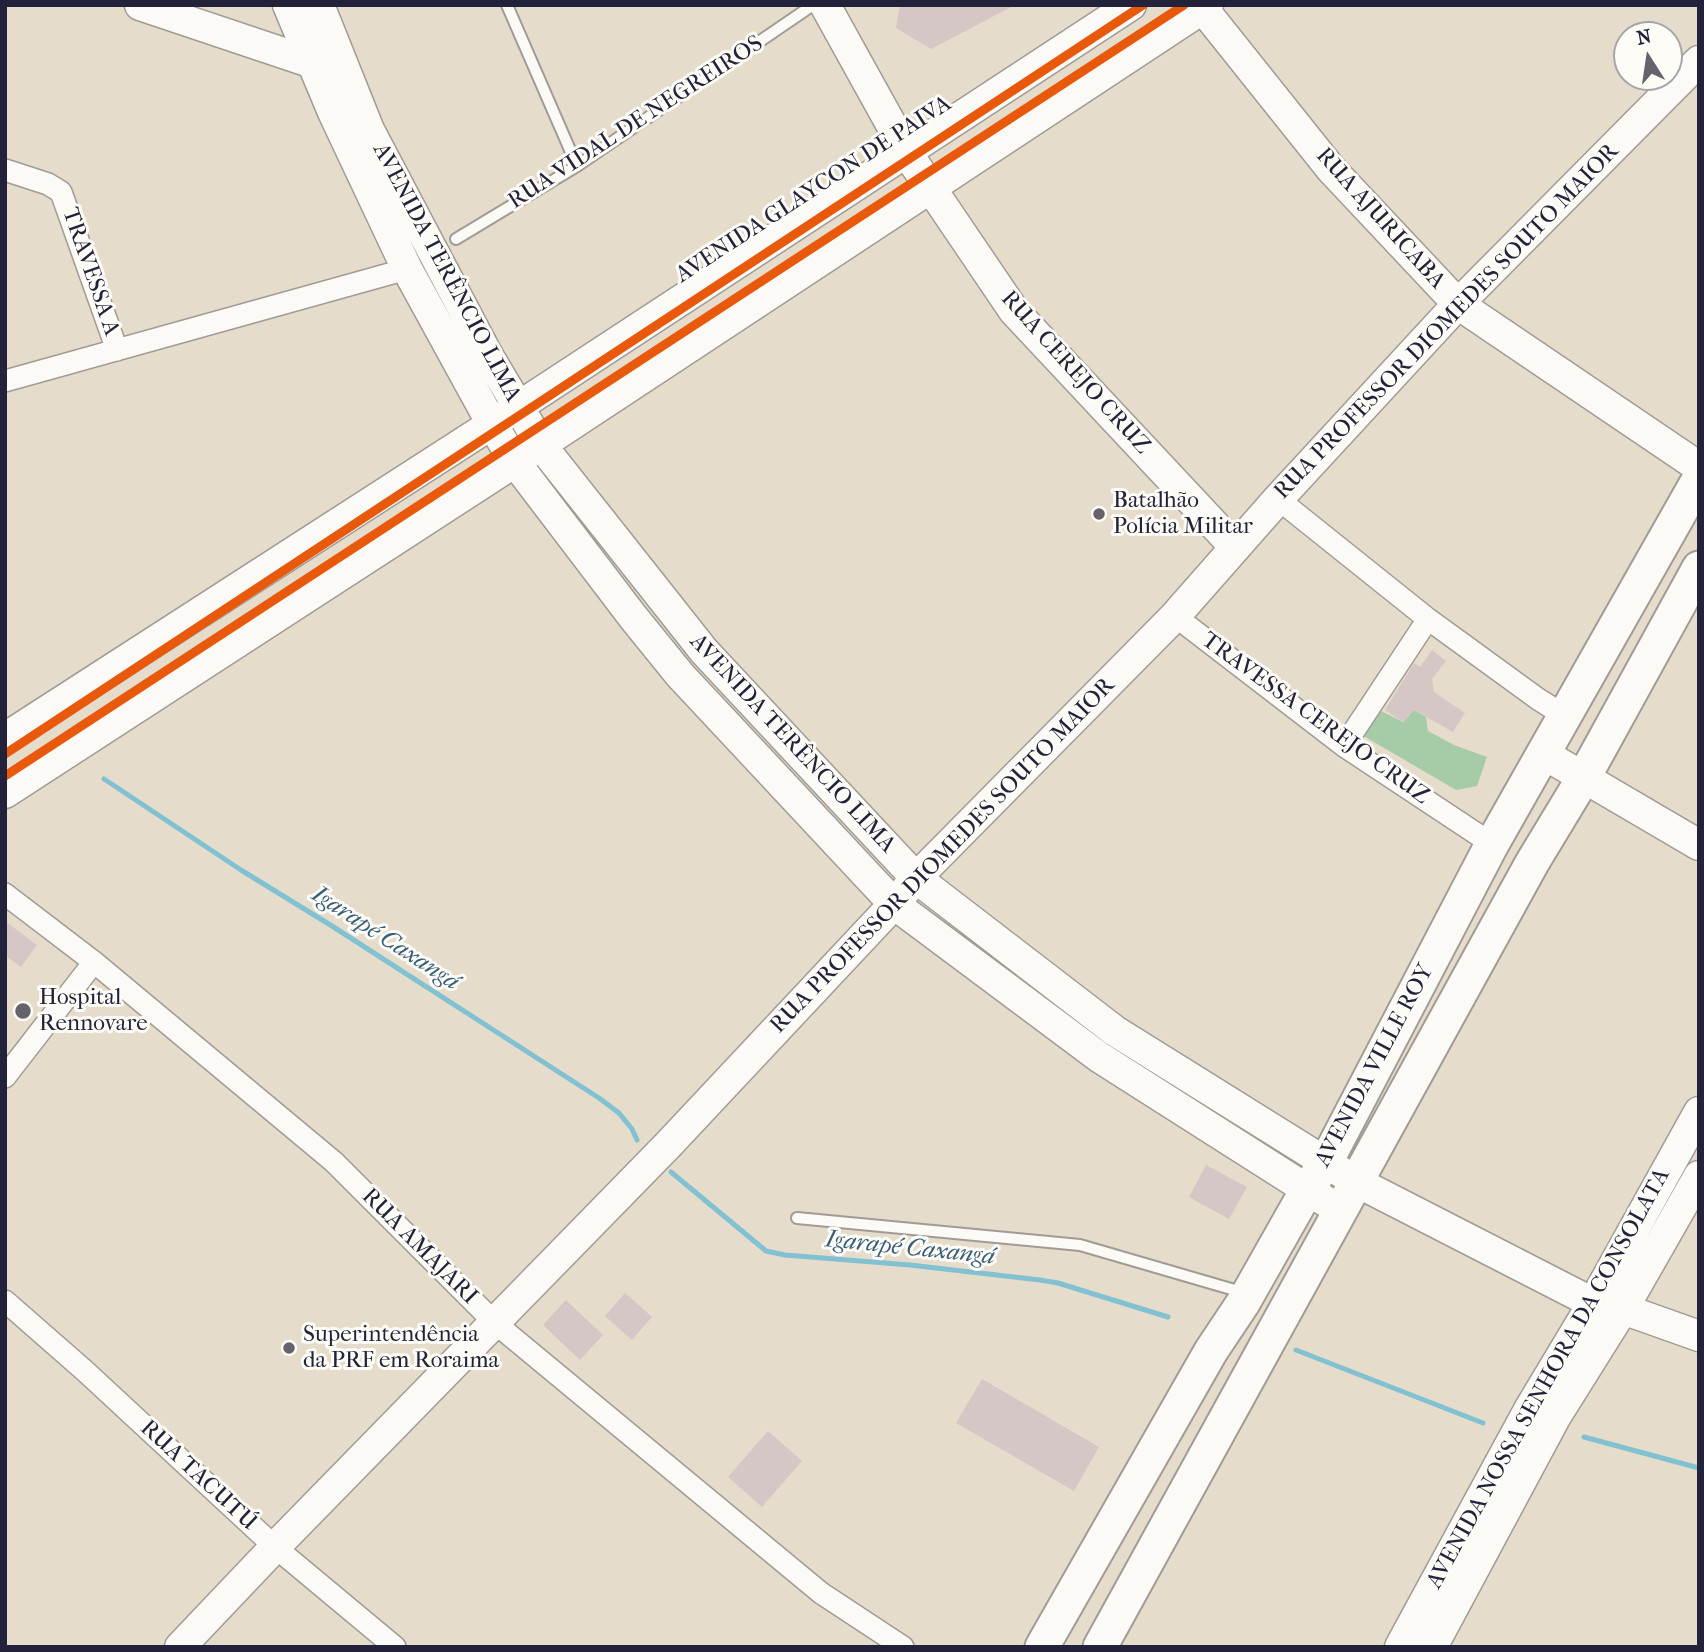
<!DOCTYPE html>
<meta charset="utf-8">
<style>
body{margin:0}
#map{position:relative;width:1704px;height:1652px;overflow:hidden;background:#e6dccb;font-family:"IM FELL French Canon",serif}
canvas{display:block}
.frame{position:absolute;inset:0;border:7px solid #22223b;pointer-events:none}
.north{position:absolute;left:1613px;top:21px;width:70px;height:70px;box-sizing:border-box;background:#fdfcf7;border:2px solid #a5a5ac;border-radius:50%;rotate:348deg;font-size:19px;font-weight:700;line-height:28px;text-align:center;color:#22223b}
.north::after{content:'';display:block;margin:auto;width:24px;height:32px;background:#67636d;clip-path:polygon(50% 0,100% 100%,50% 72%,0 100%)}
</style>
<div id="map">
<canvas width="1704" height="1652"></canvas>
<div class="frame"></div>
<div class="north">N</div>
</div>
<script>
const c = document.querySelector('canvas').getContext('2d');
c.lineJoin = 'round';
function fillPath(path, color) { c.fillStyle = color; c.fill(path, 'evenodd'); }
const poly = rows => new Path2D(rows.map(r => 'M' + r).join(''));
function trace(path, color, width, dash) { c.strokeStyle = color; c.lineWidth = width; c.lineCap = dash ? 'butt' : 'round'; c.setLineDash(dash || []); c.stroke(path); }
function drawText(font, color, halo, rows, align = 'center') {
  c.font = font + ' "IM FELL French Canon",serif'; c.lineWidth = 6; c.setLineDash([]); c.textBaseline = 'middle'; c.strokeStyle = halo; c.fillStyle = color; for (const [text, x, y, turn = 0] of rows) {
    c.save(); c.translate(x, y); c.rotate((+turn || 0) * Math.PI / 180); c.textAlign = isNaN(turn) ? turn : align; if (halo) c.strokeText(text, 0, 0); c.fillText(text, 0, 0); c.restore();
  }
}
fillPath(poly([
 [1379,710,1403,722,1414,710,1426,717,1428,731,1454,745,1487,757,1477,786,1456,790,1362,735]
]), '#a5cca7');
trace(poly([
 [104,779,241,870,332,926,599,1098,619,1113,632,1129,637,1140],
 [671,1172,766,1251,785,1255,910,1265,1040,1280,1058,1283,1168,1317],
 [1296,1350,1483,1423],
 [1584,1437,1699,1468]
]), '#81c1d1', 5);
fillPath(poly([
 [900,5,1015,5,931,49,896,28],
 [1432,650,1446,661,1432,679,1434,692,1465,713,1453,732,1414,710,1403,722,1385,710,1414,663,1420,667],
 [5,921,37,945,21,967,5,955],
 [1206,1165,1247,1187,1229,1219,1189,1197],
 [625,1293,652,1317,632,1340,605,1316],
 [566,1300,603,1335,580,1360,543,1325],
 [982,1379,1099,1447,1074,1491,956,1423],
 [768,1431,802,1461,762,1507,728,1477]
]), '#d4c7c6');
const lane = poly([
 [507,5,577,166],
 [456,239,577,166,813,5],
 [797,1218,1080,1245,1245,1293]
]);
const street = poly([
 [5,170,48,184,61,192,117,350],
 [5,381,407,269],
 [1278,499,1428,619,1538,699,1565,716],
 [1175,616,1344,746,1492,844],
 [1344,746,1428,619],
 [5,894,94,962,334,1162,495,1323,821,1593,903,1647],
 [5,1077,94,962],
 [5,1301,85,1371,275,1547,395,1647]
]);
const secondary = poly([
 [140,5,310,62],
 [288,5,333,112,407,269,492,424,515,462,633,617,680,675,894,904,1099,1057,1341,1211],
 [319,5,369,130,487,354,541,445,704,651,916,878,1115,1031,1357,1182,1593,1303,1623,1309,1699,1336],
 [825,5,907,153,1014,311,1235,547],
 [1200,5,1331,169,1458,304,1699,467],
 [5,738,492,424,1131,5],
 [1542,753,1699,845],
 [5,793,515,462,1208,5],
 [180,1647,275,1547,668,1145,894,904,916,878,1175,616,1278,499,1458,304,1699,61],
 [1400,1647,1530,1408,1593,1303,1699,1112],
 [1432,1647,1556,1416,1623,1309,1699,1176]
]);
const primary = poly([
 [1042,1647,1211,1351,1243,1303,1307,1190,1326,1162,1492,844,1699,479],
 [1100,1647,1532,863,1584,777,1699,568]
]);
trace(lane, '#a19b95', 14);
trace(street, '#a19b95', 24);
trace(secondary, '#a19b95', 33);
trace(primary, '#a19b95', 37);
trace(lane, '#fbfaf7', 10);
trace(street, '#fbfaf7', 21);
trace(secondary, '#fbfaf7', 30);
trace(primary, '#fbfaf7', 33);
trace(poly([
 [5,754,1143,5],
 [5,776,1184,5]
]), '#e8590c', 9);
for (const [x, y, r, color] of [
 [1099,514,7,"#67636d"],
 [23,1011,9,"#67636d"],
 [289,1348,7,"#67636d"]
]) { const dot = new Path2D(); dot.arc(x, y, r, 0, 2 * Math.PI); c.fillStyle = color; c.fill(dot); trace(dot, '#fdfcf7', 2.5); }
drawText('23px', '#22223b', '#fdfcf7', [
 ["RUA VIDAL DE NEGREIROS",636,123,-33],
 ["AVENIDA GLAYCON DE PAIVA",814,190,-33],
 ["RUA AJURICABA",1380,219,48],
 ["TRAVESSA A",90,272,71],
 ["AVENIDA TERÊNCIO LIMA",446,273,62],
 ["RUA PROFESSOR DIOMEDES SOUTO MAIOR",1447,322,-46],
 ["RUA CEREJO CRUZ",1075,373,48],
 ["TRAVESSA CEREJO CRUZ",1315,719,36],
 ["AVENIDA TERÊNCIO LIMA",792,744,47],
 ["RUA PROFESSOR DIOMEDES SOUTO MAIOR",943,856,-46],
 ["AVENIDA VILLE ROY",1375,1066,-62],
 ["RUA AMAJARI",419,1247,45],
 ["AVENIDA NOSSA SENHORA DA CONSOLATA",1549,1379,-61],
 ["RUA TACUTÚ",198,1476,43]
]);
drawText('23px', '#22223b', '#fdfcf7', [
 ["Batalhão",1113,501],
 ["Polícia Militar",1113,527],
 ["Hospital",39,998],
 ["Rennovare",39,1024],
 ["Superintendência",303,1335],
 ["da PRF em Roraima",303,1361]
], 'left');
drawText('italic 24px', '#375d78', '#fdfcf7', [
 ["Igarapé Caxangá",385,939,33],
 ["Igarapé Caxangá",910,1249,6]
]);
</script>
